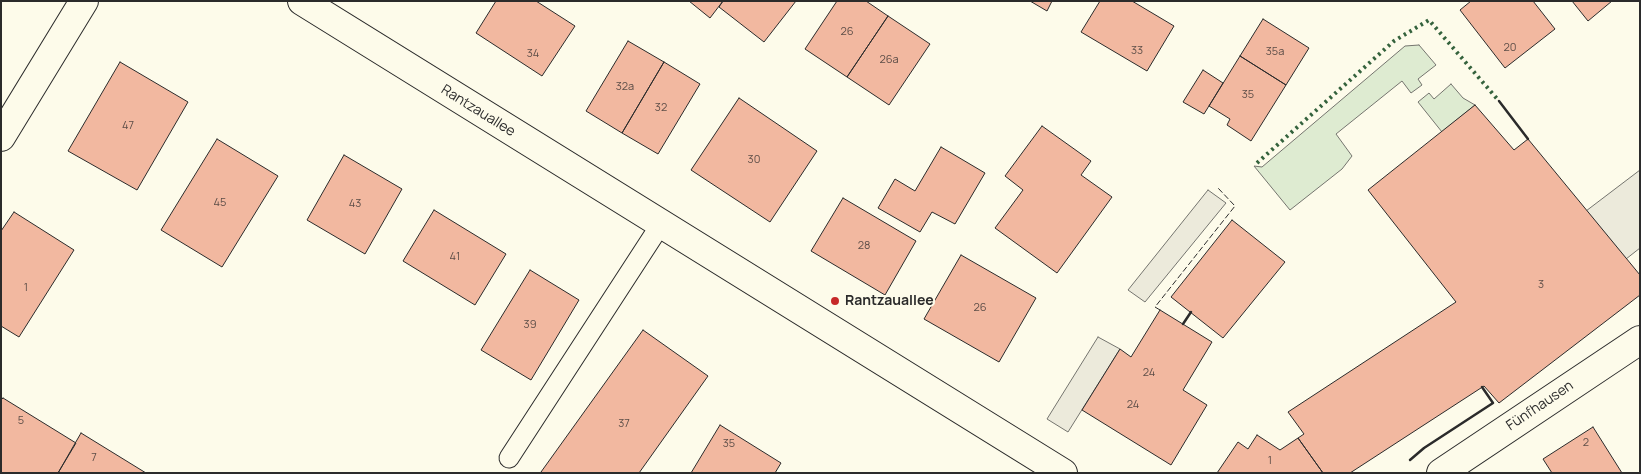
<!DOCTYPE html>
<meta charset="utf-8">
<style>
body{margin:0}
#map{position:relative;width:1641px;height:474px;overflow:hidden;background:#fdfbea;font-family:Manrope,sans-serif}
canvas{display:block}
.frame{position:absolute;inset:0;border:2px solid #2b2b2b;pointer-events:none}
</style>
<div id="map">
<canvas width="1641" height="474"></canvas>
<div class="frame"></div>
</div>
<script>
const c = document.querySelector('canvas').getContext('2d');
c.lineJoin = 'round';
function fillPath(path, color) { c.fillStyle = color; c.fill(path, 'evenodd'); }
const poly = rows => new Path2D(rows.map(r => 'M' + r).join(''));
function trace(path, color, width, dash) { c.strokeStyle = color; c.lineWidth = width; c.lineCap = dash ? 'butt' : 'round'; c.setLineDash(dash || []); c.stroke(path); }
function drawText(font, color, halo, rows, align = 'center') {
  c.font = font + ' Manrope,sans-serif'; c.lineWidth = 4; c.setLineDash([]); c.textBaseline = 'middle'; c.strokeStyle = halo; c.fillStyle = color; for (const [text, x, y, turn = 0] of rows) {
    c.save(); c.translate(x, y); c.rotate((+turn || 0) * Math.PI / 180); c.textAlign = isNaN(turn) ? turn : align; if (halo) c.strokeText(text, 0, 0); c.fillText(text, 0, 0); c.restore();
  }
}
const green = poly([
 [1419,45,1436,65,1418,79,1422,85,1411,93,1402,81,1336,134,1352,156,1342,169,1290,210,1254,166,1262,167,1405,46,1419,45],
 [1451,84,1463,98,1475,105,1442,132,1418,102,1429,93,1434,99,1451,84]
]);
fillPath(green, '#deebd1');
trace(green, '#74746e', 1);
const parking = poly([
 [1640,170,1640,248,1626,259,1586,211,1640,170],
 [1208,190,1226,203,1145,302,1128,290,1208,190],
 [1098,337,1120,349,1068,432,1047,419,1098,337]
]);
fillPath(parking, '#eceadb');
trace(parking, '#74746e', 1);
const building = poly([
 [496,1,536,1,575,26,542,76,476,33,496,1],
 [689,1,723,1,710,18,689,1],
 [723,1,796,1,764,42,719,7,723,1],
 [837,1,866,1,888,16,847,77,805,49,837,1],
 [1030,1,1052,1,1047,11,1030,1],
 [1100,1,1132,1,1174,26,1147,71,1081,32,1100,1],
 [1471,1,1533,1,1555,29,1505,68,1460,10,1471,1],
 [1572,1,1612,1,1588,21,1572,1],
 [888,16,930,44,889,105,847,77,888,16],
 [1263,19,1309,48,1286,85,1240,56,1263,19],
 [628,41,664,62,622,133,586,111,628,41],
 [1240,56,1286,85,1251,141,1227,125,1230,119,1209,106,1240,56],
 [120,62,188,102,137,190,68,151,120,62],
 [664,62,700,84,658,154,622,133,664,62],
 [1203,70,1223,83,1204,114,1183,102,1203,70],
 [739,98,817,151,770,222,691,170,739,98],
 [1475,105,1514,150,1528,139,1640,275,1640,295,1499,403,1484,386,1350,473,1323,473,1298,438,1304,434,1288,412,1456,302,1368,190,1475,105],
 [1042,126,1091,161,1081,175,1112,197,1057,273,995,228,1023,190,1005,176,1042,126],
 [217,139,278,176,222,267,161,230,217,139],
 [941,147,985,173,955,224,932,212,920,232,878,208,895,179,915,191,941,147],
 [344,155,402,189,365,254,307,220,344,155],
 [843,198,916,241,885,295,811,251,843,198],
 [434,210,506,254,475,305,403,261,434,210],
 [14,212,74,250,19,337,1,326,1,231,14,212],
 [1232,220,1285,262,1223,338,1171,297,1232,220],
 [961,255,1036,298,999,362,924,319,961,255],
 [530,270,579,300,531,380,481,350,530,270],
 [1160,310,1212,342,1183,390,1207,405,1171,465,1082,410,1120,349,1131,357,1160,310],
 [643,330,708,376,639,473,543,473,541,472,643,330],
 [3,398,76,443,58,473,1,473,1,400,3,398],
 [720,425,781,463,775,473,691,473,720,425],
 [1593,427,1622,473,1552,473,1543,459,1593,427],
 [81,433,146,473,58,473,81,433],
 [1257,435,1280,450,1298,438,1323,473,1217,473,1238,442,1248,449,1257,435]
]);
fillPath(building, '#f2b8a0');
trace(building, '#2b2b2b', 1);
const service = poly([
 [509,458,661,224]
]);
const minor = poly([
 [1,137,84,1],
 [1441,473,1640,340]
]);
const secondary = poly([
 [302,1,1063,473]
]);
trace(service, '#2b2b2b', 21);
trace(minor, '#2b2b2b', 30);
trace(secondary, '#2b2b2b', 30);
trace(service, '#fdfbea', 19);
trace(minor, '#fdfbea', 28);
trace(secondary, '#fdfbea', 28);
trace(poly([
 [1257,163,1394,41,1429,20,1499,101]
]), '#34623c', 4, [2.5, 4]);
trace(poly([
 [1160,310,1155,307,1235,206,1218,188]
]), '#2b2b2b', 1, [6, 2.5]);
trace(poly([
 [1499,101,1528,139],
 [1183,324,1191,312],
 [1410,460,1424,448,1493,403,1482,387]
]), '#2b2b2b', 2.5);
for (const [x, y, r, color] of [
 [835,301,5,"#c62828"]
]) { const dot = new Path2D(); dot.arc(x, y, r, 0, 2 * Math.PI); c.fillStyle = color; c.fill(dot); trace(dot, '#fdfbea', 2); }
drawText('11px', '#5d4e48', null, [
 ["26",847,32],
 ["20",1510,48],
 ["33",1137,51],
 ["35a",1275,52],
 ["34",533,54],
 ["26a",889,60],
 ["32a",625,87],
 ["35",1248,95],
 ["32",661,108],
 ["47",128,126],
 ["30",754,160],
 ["45",220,203],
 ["43",355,204],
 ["28",864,246],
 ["41",455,257],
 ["3",1541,285],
 ["1",26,288],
 ["26",980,308],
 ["39",530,325],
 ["24",1149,373],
 ["24",1133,405],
 ["5",21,421],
 ["37",624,424],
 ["2",1586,443],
 ["35",729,444],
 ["7",94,458],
 ["1",1270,461]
]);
drawText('14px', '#2b2b2b', '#fdfbea', [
 ["Rantzauallee",478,111,32],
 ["Fünfhausen",1540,406,-34]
]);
drawText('bold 14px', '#2b2b2b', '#fdfbea', [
 ["Rantzauallee",845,301]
], 'left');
</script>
